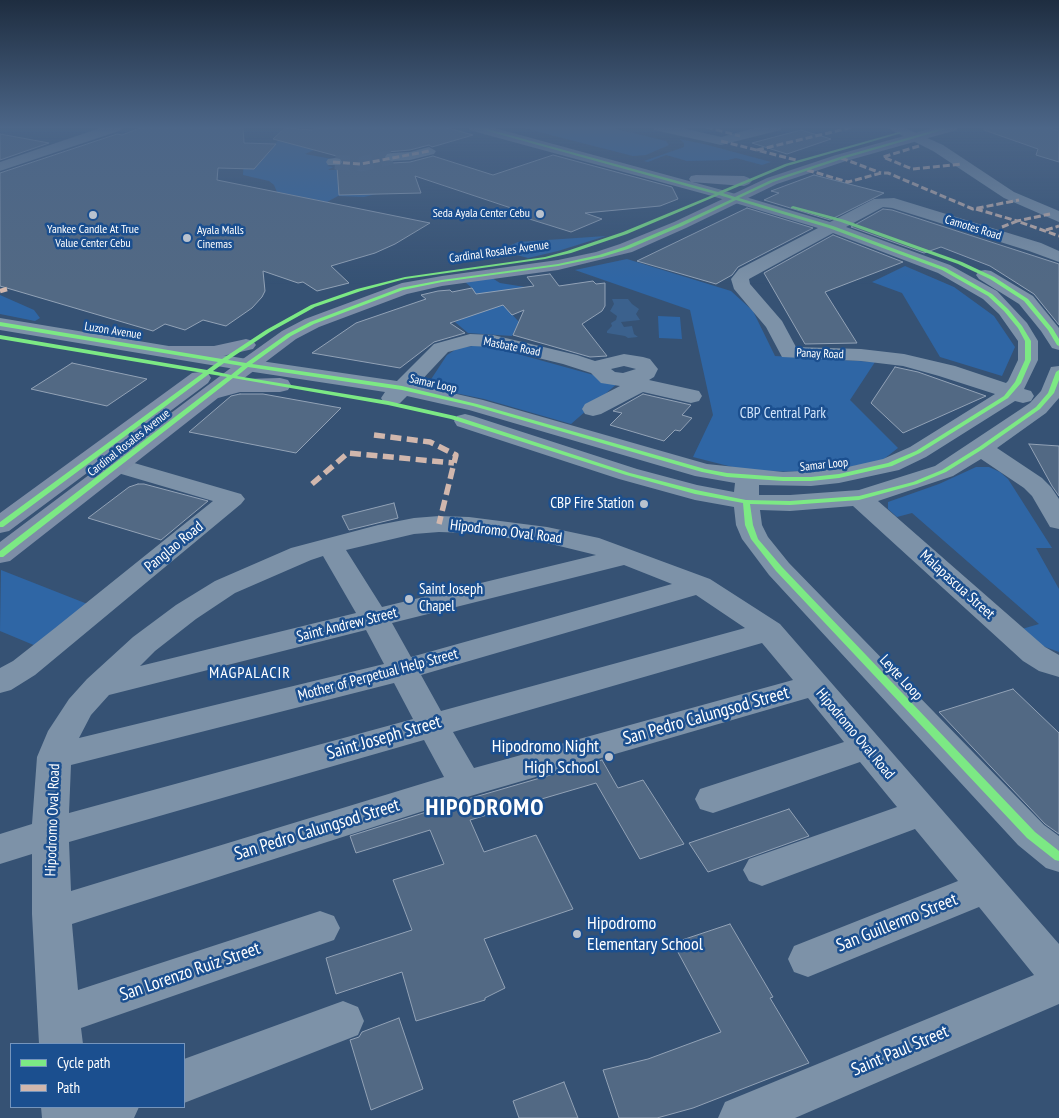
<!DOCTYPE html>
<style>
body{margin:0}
#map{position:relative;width:1059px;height:1118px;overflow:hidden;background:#365274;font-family:"PT Sans Narrow",sans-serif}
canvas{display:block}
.legend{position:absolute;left:10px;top:1043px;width:175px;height:65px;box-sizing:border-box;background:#1b4f8f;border:1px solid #7695bc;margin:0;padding:6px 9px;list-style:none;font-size:15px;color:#fff}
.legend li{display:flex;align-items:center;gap:10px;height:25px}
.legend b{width:25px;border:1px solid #7695bc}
</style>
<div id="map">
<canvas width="1059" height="1118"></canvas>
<ul class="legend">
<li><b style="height:6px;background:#7ce984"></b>Cycle path</li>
<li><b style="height:6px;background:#d1b7ad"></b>Path</li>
</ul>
</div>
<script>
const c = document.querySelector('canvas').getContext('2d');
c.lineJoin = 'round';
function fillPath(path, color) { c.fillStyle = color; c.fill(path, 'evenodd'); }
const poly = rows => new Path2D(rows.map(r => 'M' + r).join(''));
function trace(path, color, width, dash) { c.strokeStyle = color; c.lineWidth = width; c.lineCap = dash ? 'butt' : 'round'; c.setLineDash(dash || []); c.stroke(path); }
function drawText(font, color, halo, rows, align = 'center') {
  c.font = font + ' "PT Sans Narrow",sans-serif'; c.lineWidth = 5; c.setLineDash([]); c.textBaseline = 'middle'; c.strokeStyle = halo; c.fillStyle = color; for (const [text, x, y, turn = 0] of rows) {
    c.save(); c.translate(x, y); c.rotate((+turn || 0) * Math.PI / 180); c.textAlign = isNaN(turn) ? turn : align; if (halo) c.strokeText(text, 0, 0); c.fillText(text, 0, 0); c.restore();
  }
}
fillPath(poly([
 [519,127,609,127,666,141,669,145,646,155,633,156],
 [281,137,299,146,314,150,305,154,343,161,327,166,333,167,328,170,338,170,380,193,364,197,338,196,327,202,277,192,274,185,269,181,243,175,244,156,266,155],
 [679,139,704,144,771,162,762,165,736,158,728,160,687,161,666,155,648,162,644,161,684,147,684,143],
 [606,236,558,251,528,258,506,252,509,246,518,242],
 [627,259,731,291,753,311,775,356,875,362,850,400,898,448,880,462,813,472,748,471,693,457,713,415,690,310,575,270],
 [905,266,954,287,994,316,1015,347,1002,376,940,357,902,293,872,282],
 [492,278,500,283,525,287,499,300,519,322,512,336,468,333,455,322,469,316,472,288,465,282],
 [0,295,34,310,40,318,35,321,0,314],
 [658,316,680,317,682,339,659,338],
 [480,345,489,346,619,382,571,424,484,399,426,387,447,355,458,348],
 [976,467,989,467,1000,472,1008,479,1052,548,1036,548,1059,589,1059,652,1037,644,1022,629,1039,624,912,513,897,517,888,509,888,502,939,484],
 [1,570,90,605,36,646,0,631]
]), '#2f66a5');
fillPath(poly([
 [612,299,628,299,632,304,639,309,636,314,640,320,621,322,624,327,632,326,634,334,638,337,628,338,625,336,607,333,607,331,612,326,611,323,616,320,617,316,610,311,614,304]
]), '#3b618d');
const building = poly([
 [142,127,243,127,244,143,276,144,254,169,218,168,217,180,430,223,395,244,375,253,331,266,349,283,317,291,303,282,298,283,263,271,265,291,262,297,252,308,226,326,203,320,185,330,165,324,153,331,0,286,0,173,117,134,122,135,142,127],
 [313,127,445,127,473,135,432,147,429,145,410,150,387,152,383,158,387,162,392,163,410,162,433,156,493,175,553,155,672,187,678,199,660,206,585,213,602,219,571,232,507,212,514,209,415,176,421,193,339,195,337,167,342,166,343,160,348,159,273,139,285,128,313,130,313,127],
 [984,127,1047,127,1059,131,1059,162,1036,155,1038,149,984,130,984,127],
 [801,130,831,139,787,154,752,143,801,130],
 [0,134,49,143,0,160,0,134],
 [814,175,884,193,830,220,764,200,779,193,771,191,814,175],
 [747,208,813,228,738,267,732,275,716,284,637,261,747,208],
 [883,209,892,210,1059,264,1059,325,1034,294,990,266,941,247,924,253,851,227,883,209],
 [833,235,903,262,825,292,857,343,805,344,764,273,833,235],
 [550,274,559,286,593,281,596,284,605,283,605,306,602,311,582,324,607,356,590,357,513,335,524,310,512,315,503,305,450,323,465,333,434,342,400,368,312,353,356,323,426,299,421,295,438,291,450,290,452,292,472,288,476,294,534,286,527,277,550,274],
 [72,363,147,379,107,406,31,389,72,363],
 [895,367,918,372,986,396,903,433,871,403,895,367],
 [240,394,263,394,341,408,296,453,189,432,231,396,240,394],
 [643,394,691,405,682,415,692,418,680,431,675,430,664,441,610,425,622,413,613,411,643,394],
 [1029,444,1059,446,1059,496,1052,486,1029,444],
 [138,484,144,484,208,501,161,540,88,518,129,487,138,484],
 [394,503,398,518,349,530,342,516,394,503],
 [1013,689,1059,733,1059,834,1045,824,939,712,1013,689],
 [602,760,618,788,643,780,684,844,640,859,596,783,470,820,484,852,536,835,573,909,484,939,505,988,485,998,485,1000,416,1021,402,972,336,994,326,958,412,930,393,880,444,864,430,830,356,853,350,836,468,799,602,760],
 [789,809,809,836,708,872,689,843,789,809],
 [730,924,773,997,770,998,809,1063,693,1108,657,1118,619,1118,603,1070,648,1059,721,1032,673,943,730,924],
 [399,1018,423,1089,371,1110,350,1040,359,1037,362,1032,399,1018],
 [564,1082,578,1118,519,1118,513,1101,564,1082]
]);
fillPath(building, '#526984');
trace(building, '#92a2b6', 1);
trace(poly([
 [335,162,361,164,392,157]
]), '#546c89', 15, [15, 8]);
fillPath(poly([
 [103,127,123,127,122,130,0,171,0,162,103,127],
 [468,127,491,127,722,190,830,222,874,199,894,198,1041,243,1059,251,1059,262,1029,251,892,208,883,207,846,227,950,265,997,291,1027,323,1038,341,1038,360,1024,389,1031,391,1034,396,1031,401,1023,403,1015,401,926,457,899,470,839,483,811,486,759,485,759,495,790,495,859,490,935,466,1030,403,1041,391,1051,367,1059,366,1059,398,1046,413,997,448,1042,478,1051,487,1059,499,1059,529,1050,527,1032,496,1024,488,981,459,953,476,878,501,1045,647,1059,655,1059,677,1039,671,1023,661,853,506,790,511,760,510,762,525,768,537,789,563,1044,825,1059,836,1059,872,1046,868,1018,845,769,575,742,539,736,525,734,507,695,500,619,479,457,426,454,421,457,416,465,414,473,416,637,469,697,485,734,492,735,483,695,476,469,410,407,396,400,403,392,405,384,403,381,398,385,392,247,371,0,330,0,318,247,359,397,381,434,344,470,334,493,335,577,355,595,361,624,354,643,357,650,359,658,369,654,377,649,380,699,391,702,396,699,401,691,403,643,392,601,414,593,416,585,414,582,409,585,404,620,386,601,383,591,373,563,364,493,347,471,346,448,352,417,385,483,400,707,464,783,472,839,469,883,459,910,447,995,394,939,376,903,366,861,361,782,357,766,327,734,289,731,279,739,269,818,228,712,196,469,130,468,127],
 [833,233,938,273,983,299,999,314,1018,341,1018,360,1008,381,1006,383,955,366,904,354,861,349,796,347,782,321,750,284,749,279,833,233],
 [624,366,636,369,623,373,615,372,611,369,624,366],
 [653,127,679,127,721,137,758,127,782,127,781,130,721,145,654,130,653,127],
 [885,127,903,127,943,145,1014,192,1059,211,1059,222,1004,198,933,151,885,127],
 [429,147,436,151,434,154,410,160,392,161,387,160,385,157,387,154,392,153,410,152,429,147],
 [335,158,340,159,342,162,340,165,328,165,326,162,328,159,335,158],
 [985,270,991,271,1033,296,1059,328,1059,350,1052,348,1041,331,1019,304,979,279,976,275,979,271,985,270],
 [93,451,241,494,245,499,241,504,35,675,11,690,0,693,0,668,13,661,55,628,213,501,84,463,81,458,84,453,93,451],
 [439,516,469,517,547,527,599,538,710,579,780,624,1059,944,1059,1004,795,1118,718,1118,725,1102,1034,975,979,907,808,977,794,972,788,959,794,946,958,881,915,829,762,886,749,881,743,870,749,859,897,807,860,762,713,813,700,809,695,799,700,789,844,742,808,698,467,797,72,924,78,990,320,911,334,916,340,928,334,940,81,1028,83,1044,39,1044,32,914,32,854,0,864,0,834,32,824,37,757,48,731,69,699,87,679,133,637,176,605,215,581,291,548,378,525,414,518,439,516],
 [439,532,469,533,547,543,596,555,382,607,346,550,414,534,439,532],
 [323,556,356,613,140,666,155,651,196,619,235,593,311,560,323,556],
 [624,565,672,584,411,657,392,623,624,565],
 [696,595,745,628,441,711,421,675,696,595],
 [366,630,384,664,79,738,91,715,109,695,366,630],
 [762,643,793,680,474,768,453,732,762,643],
 [394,683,413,719,69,813,71,765,394,683],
 [424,740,444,777,71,891,69,842,424,740],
 [343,1001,358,1007,364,1021,358,1035,184,1103,184,1059,343,1001],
 [41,1107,139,1107,134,1118,42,1118,41,1107]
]), '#7d92a8');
fillPath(poly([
 [936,127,958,127,957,130,846,161,777,184,686,228,632,252,558,270,442,286,407,294,319,327,296,339,243,379,280,378,288,380,291,385,288,390,280,392,240,392,218,398,10,561,0,563,0,542,240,361,282,331,305,319,402,283,442,276,558,260,596,252,620,244,674,222,767,178,836,155,936,127],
 [696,175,744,176,749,178,752,181,749,184,744,186,691,182,689,179,691,176,696,175],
 [246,339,253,341,256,345,253,349,214,358,170,358,163,356,160,352,163,348,170,346,214,346,246,339],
 [200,372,208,373,211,378,208,383,9,531,0,533,0,513,192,373,200,372]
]), '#7d8ea7');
trace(poly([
 [706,127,740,136],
 [721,141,796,160],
 [919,146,883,157,912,169,962,164],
 [757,150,853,127],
 [841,158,881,173],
 [333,162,361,164,429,151],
 [807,170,848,182,881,173,888,173,973,209,1019,200],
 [976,209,1017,221,1050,214],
 [1002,227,1017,221,1059,236],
 [1046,230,1059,226]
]), '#d1b7ad', 3, [7, 3]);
trace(poly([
 [0,291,7,289]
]), '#d1b7ad', 4.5, [9, 4.5]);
trace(poly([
 [374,435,430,442,456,455,439,524],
 [312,484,348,453,454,463]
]), '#d1b7ad', 5.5, [11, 5.5]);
fillPath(poly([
 [473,127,480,127,718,192,785,164,899,132,902,133,787,166,723,193,735,197,771,180,840,157,946,127,953,127,842,159,773,182,739,198,833,226,946,268,992,294,1008,309,1022,326,1031,341,1031,360,1021,383,1008,398,920,453,892,466,839,478,811,481,783,481,727,477,702,472,473,406,402,390,248,367,237,376,388,401,455,416,630,473,696,490,746,500,790,501,859,496,913,482,942,470,979,447,1036,407,1048,393,1056,372,1059,370,1059,380,1054,393,1040,409,983,449,946,472,917,484,859,500,790,505,750,504,753,525,758,539,782,567,1035,832,1059,851,1059,861,1055,860,1027,838,776,571,751,539,745,525,743,503,695,494,626,475,451,419,388,405,233,378,3,557,0,557,0,551,227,377,209,374,3,527,0,527,0,522,203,373,0,339,0,335,207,370,218,362,0,326,0,322,222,359,266,330,311,305,357,289,405,277,545,257,567,251,623,232,715,194,473,127],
 [719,195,732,199,678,224,624,247,599,255,558,264,442,280,400,288,310,322,287,334,246,363,228,360,270,332,315,307,361,291,405,279,545,259,571,253,627,234,719,195],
 [736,200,829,228,942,270,988,296,1004,311,1018,328,1025,341,1025,360,1015,382,1004,396,916,451,888,463,839,474,811,477,783,477,727,473,705,469,477,404,402,386,252,364,291,336,314,324,403,290,442,282,558,266,602,257,628,249,682,226,736,200],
 [224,363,242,366,231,375,213,371,224,363],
 [793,206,845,220,962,262,994,277,1028,299,1053,329,1059,339,1059,346,1057,345,1048,330,1024,301,990,279,958,264,841,222,791,208,791,207,793,206]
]), '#7ce984');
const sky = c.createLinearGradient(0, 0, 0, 284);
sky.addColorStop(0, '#1e2d40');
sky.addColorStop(0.45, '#4c6688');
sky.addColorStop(1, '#4c668800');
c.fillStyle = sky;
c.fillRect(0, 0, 1059, 284);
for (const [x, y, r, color] of [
 [540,214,5,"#b9c2ce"],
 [93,215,5,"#b9c2ce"],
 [187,238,5,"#b9c2ce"],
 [644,504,5,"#b9c2ce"],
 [409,599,5,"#b9c2ce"],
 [609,757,5,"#b9c2ce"],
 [577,934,5,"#b9c2ce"]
]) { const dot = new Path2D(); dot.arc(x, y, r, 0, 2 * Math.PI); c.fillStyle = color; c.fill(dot); trace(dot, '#1b4f8f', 2); }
drawText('12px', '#fff', '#1b4f8f', [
 ["Seda Ayala Center Cebu",530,214],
 ["Yankee Candle At True",93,230,"center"],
 ["Value Center Cebu",93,244,"center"],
 ["Ayala Malls",197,231,"left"],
 ["Cinemas",197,245,"left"]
], 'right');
drawText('12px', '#fff', '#1b4f8f', [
 ["Camotes Road",973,228,17],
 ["Cardinal Rosales Avenue",499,252,-8],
 ["Luzon Avenue",113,331,9],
 ["Masbate Road",512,347,11],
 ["Panay Road",820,354,2],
 ["Samar Loop",433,384,13],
 ["Cardinal Rosales Avenue",129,443,-38],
 ["Samar Loop",824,465,-6]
]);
drawText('15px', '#cfe3fa', '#1b4f8f', [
 ["CBP Central Park",783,414]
]);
drawText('15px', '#fff', '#1b4f8f', [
 ["CBP Fire Station",634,504],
 ["Saint Joseph",419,590,"left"],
 ["Chapel",419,607,"left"]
], 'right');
drawText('15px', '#fff', '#1b4f8f', [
 ["Hipodromo Oval Road",506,532,7],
 ["Panglao Road",174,547,-39],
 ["Malapascua Street",957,585,42],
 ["Saint Andrew Street",347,625,-14],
 ["Mother of Perpetual Help Street",378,675,-15],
 ["Leyte Loop",901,678,47],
 ["Hipodromo Oval Road",855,734,50],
 ["Hipodromo Oval Road",53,820,-88]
]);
c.letterSpacing = '1px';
drawText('16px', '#fff', '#1b4f8f', [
 ["MAGPALACIR",250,673]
]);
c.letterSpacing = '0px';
drawText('18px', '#fff', '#1b4f8f', [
 ["San Pedro Calungsod Street",706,716,-16],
 ["Saint Joseph Street",384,738,-16],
 ["San Pedro Calungsod Street",317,830,-17],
 ["San Guillermo Street",897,923,-22],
 ["San Lorenzo Ruiz Street",190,972,-19],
 ["Saint Paul Street",900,1051,-23]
]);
drawText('18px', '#fff', '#1b4f8f', [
 ["Hipodromo Night",599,747],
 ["High School",599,768],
 ["Hipodromo",587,924,"left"],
 ["Elementary School",587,945,"left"]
], 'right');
c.letterSpacing = '1px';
drawText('bold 24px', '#fff', '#1b4f8f', [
 ["HIPODROMO",485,808]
]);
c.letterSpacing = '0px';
</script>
